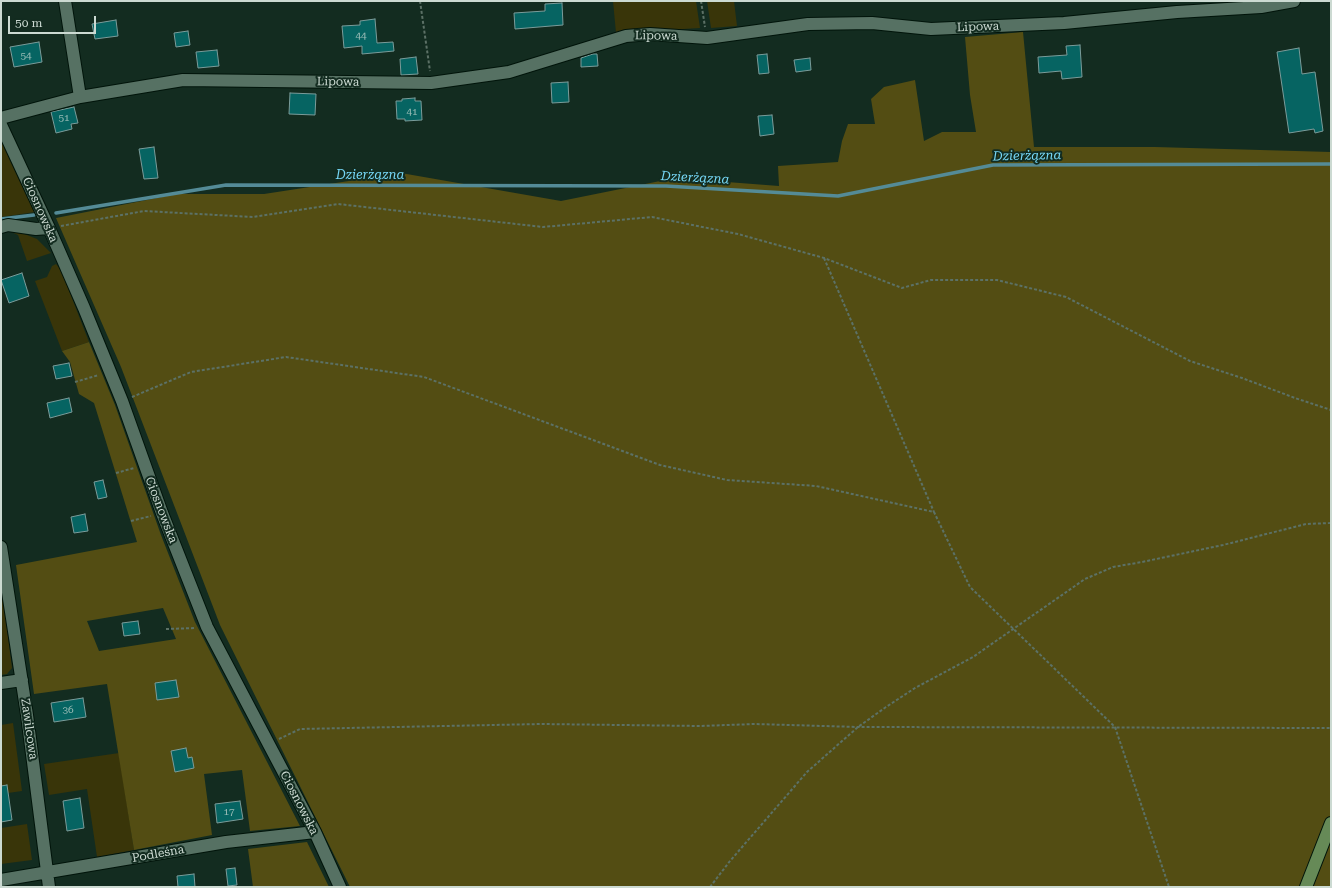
<!DOCTYPE html>
<meta charset="utf-8">
<style>
body{margin:0}
#map{position:relative;width:1332px;height:888px;overflow:hidden;background:#132c20;font-family:"Roboto Serif",serif}
canvas{display:block}
.frame{position:absolute;inset:0;border:2px solid #ccdad2;pointer-events:none}
.scale{position:absolute;left:8px;top:16px;width:88px;height:18px;box-sizing:border-box;border:2px solid #ccdad2;border-top:0;padding-left:5px;font-size:12px;line-height:14px;white-space:nowrap;color:#ccdad2;-webkit-text-stroke:3px #132c20;paint-order:stroke}
</style>
<div id="map">
<canvas width="1332" height="888"></canvas>
<div class="frame"></div>
<div class="scale">50 m</div>
</div>
<script>
const c = document.querySelector('canvas').getContext('2d');
c.lineJoin = 'round';
function fillPath(path, color) { c.fillStyle = color; c.fill(path, 'evenodd'); }
const poly = rows => new Path2D(rows.map(r => 'M' + r).join(''));
function trace(path, color, width, dash) { c.strokeStyle = color; c.lineWidth = width; c.lineCap = dash ? 'butt' : 'round'; c.setLineDash(dash || []); c.stroke(path); }
function drawText(font, color, halo, rows, align = 'center') {
  c.font = font + ' "Roboto Serif",serif'; c.lineWidth = 4; c.setLineDash([]); c.textBaseline = 'middle'; c.strokeStyle = halo; c.fillStyle = color; for (const [text, x, y, turn = 0] of rows) {
    c.save(); c.translate(x, y); c.rotate((+turn || 0) * Math.PI / 180); c.textAlign = isNaN(turn) ? turn : align; if (halo) c.strokeText(text, 0, 0); c.fillText(text, 0, 0); c.restore();
  }
}
fillPath(poly([
 [613,1,696,1,700,28,616,33],
 [707,1,734,1,737,26,711,28],
 [1,137,35,212,1,217],
 [7,230,22,233,37,239,51,253,27,261,18,235],
 [56,264,61,270,89,342,62,351,35,281,47,277,52,266],
 [1,596,3,597,12,668,7,674,1,675],
 [13,723,22,791,1,794,1,725],
 [119,753,134,850,97,857,87,789,49,795,44,764],
 [27,824,32,860,1,864,1,828]
]), '#393509');
fillPath(poly([
 [1023,32,1034,147,1155,147,1331,152,1331,887,350,887,220,625,121,367,56,218,177,194,264,194,401,173,561,201,675,178,779,186,778,166,838,162,842,141,848,124,875,124,871,99,884,87,915,80,924,141,942,132,976,132,970,95,965,37],
 [89,342,115,405,161,535,195,622,300,826,250,831,242,770,204,774,212,835,134,850,107,684,34,694,16,565,137,542,94,403,79,394,70,362,62,351],
 [163,608,176,639,99,651,87,621],
 [307,842,329,887,253,887,248,849]
]), '#534d13');
trace(poly([
 [56,213,226,185,666,186,838,196,993,165,1331,164],
 [1,219,34,215]
]), '#548b97', 3.5);
const building = poly([
 [562,3,563,25,515,29,514,13,545,11,545,4,562,3],
 [375,19,377,43,393,42,394,51,362,54,362,46,344,48,342,26,360,25,360,21,375,19],
 [116,20,118,36,95,39,92,24,116,20],
 [188,31,190,45,176,47,174,33,188,31],
 [39,42,42,62,14,67,10,47,39,42],
 [1080,45,1082,77,1062,79,1061,71,1039,73,1038,57,1067,55,1066,46,1080,45],
 [1299,48,1302,74,1315,72,1323,131,1315,133,1314,129,1289,133,1277,52,1299,48],
 [217,50,219,66,198,68,196,52,217,50],
 [593,54,597,54,598,66,581,67,581,58,593,54],
 [767,54,769,73,759,74,757,55,767,54],
 [416,57,418,74,401,75,400,59,416,57],
 [810,58,811,70,796,72,794,60,810,58],
 [568,82,569,102,552,103,551,83,568,82],
 [290,93,316,94,315,115,289,114,290,93],
 [415,98,415,101,421,101,422,120,405,121,405,119,397,119,396,101,402,101,402,99,415,98],
 [74,107,78,123,71,124,72,129,56,133,51,112,74,107],
 [772,115,774,134,760,136,758,116,772,115],
 [154,147,158,178,144,179,139,149,154,147],
 [22,273,29,296,9,303,1,280,22,273],
 [69,363,72,376,56,379,53,366,69,363],
 [69,398,72,412,50,418,47,403,69,398],
 [103,480,107,497,98,499,94,482,103,480],
 [85,514,88,531,74,533,71,517,85,514],
 [138,621,140,634,124,636,122,623,138,621],
 [176,680,179,697,157,700,155,683,176,680],
 [83,698,86,717,54,722,51,703,83,698],
 [186,748,188,758,192,757,194,768,175,772,171,751,186,748],
 [7,785,12,820,1,822,1,786,7,785],
 [80,798,84,828,67,831,63,801,80,798],
 [240,801,243,819,217,823,215,804,240,801],
 [235,868,237,885,228,886,226,869,235,868],
 [194,874,195,887,178,887,177,876,194,874]
]);
fillPath(building, '#066462');
trace(building, '#7b9c9a', 1);
const minor = poly([
 [65,1,80,97],
 [1,118,80,97,183,80,431,83,509,72,626,36,650,34,707,38,808,24,872,23,931,29,1064,23,1177,12,1261,7,1294,1],
 [1,125,49,228,84,308,122,401,162,513,207,627,315,832,340,887],
 [1,227,8,225,36,229,49,228],
 [1,547,27,715,49,887],
 [1,683,22,680],
 [1,880,226,842,315,832]
]);
const major = poly([
 [1306,887,1331,823]
]);
trace(minor, '#00140a', 14);
trace(major, '#00140a', 14);
trace(poly([
 [420,1,430,71],
 [701,1,705,27],
 [61,226,144,211,253,217,338,204,543,227,652,217,738,234,824,258,902,288,931,280,997,280,1066,297,1190,361,1242,378,1295,398,1331,410],
 [824,258,934,512],
 [75,382,99,375],
 [132,397,191,372,286,357,424,377,660,465,727,480,816,486,934,512,970,587,1115,727,1169,887],
 [116,473,134,468],
 [131,521,151,516],
 [166,629,195,628],
 [279,739,300,729,541,724,700,726,755,724,858,727,1331,728],
 [710,887,730,861,807,772,858,727,886,707,915,688,973,657,1085,579,1113,567,1142,562,1223,545,1306,524,1331,523]
]), '#5c7166', 2, [3, 2]);
trace(minor, '#567163', 12);
trace(major, '#668a57', 12);
drawText('10px', '#9abcb6', null, [
 ["44",361,36],
 ["54",26,56],
 ["41",412,112],
 ["51",64,118],
 ["36",68,710],
 ["17",229,812]
]);
drawText('12px', '#ccdad2', '#132c20', [
 ["Lipowa",978,27,-2],
 ["Lipowa",656,36,1],
 ["Lipowa",338,82,1],
 ["Ciosnowska",40,210,66],
 ["Ciosnowska",161,510,69],
 ["Zawilcowa",29,729,82],
 ["Ciosnowska",299,803,63],
 ["Podleśna",158,854,-10]
]);
drawText('italic 13px', '#76d7f6', '#132c20', [
 ["Dzierżązna",1027,156,-1],
 ["Dzierżązna",370,175],
 ["Dzierżązna",695,178,3]
]);
</script>
